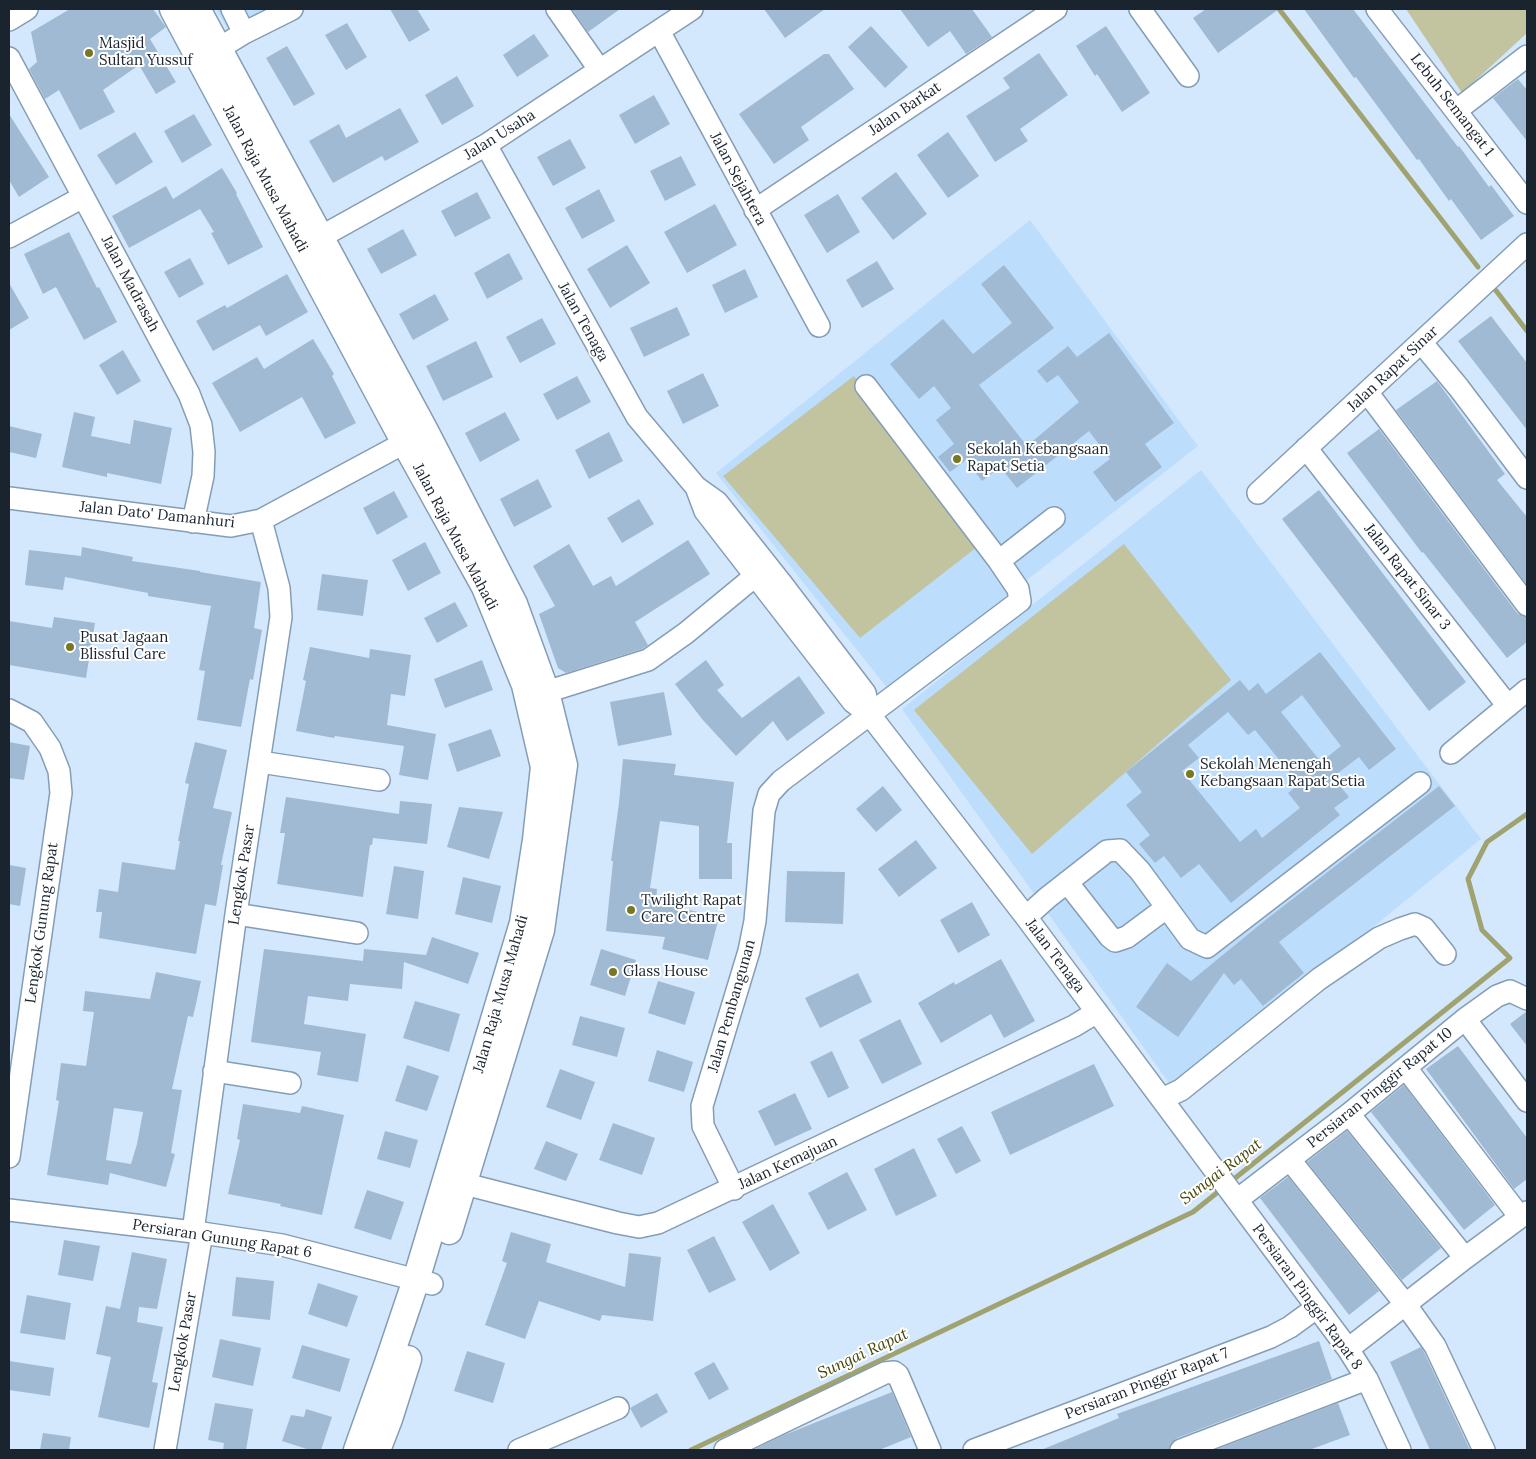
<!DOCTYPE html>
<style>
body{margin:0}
#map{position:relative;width:1536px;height:1459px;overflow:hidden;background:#d3e8fd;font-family:Lora,serif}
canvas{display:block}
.frame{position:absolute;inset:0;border:10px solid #1a242e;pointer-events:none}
</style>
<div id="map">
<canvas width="1536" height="1459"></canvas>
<div class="frame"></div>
</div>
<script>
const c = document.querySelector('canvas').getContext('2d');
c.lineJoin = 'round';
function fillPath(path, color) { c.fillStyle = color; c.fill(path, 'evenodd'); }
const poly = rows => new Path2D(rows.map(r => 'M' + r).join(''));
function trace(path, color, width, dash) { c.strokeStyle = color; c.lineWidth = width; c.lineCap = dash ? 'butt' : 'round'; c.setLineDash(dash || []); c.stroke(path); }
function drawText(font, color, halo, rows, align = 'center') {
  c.font = font + ' Lora,serif'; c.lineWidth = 4; c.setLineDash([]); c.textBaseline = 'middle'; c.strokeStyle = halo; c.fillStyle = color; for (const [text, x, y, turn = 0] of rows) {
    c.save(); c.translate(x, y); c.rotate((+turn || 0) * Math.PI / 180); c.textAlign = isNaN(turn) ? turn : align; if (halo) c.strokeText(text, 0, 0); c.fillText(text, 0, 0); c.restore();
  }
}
fillPath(poly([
 [216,9,265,9,228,30],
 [1030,220,1198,446,888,689,716,473],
 [1201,470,1481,839,1174,1090,902,709]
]), '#bdddfd');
fillPath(poly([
 [1406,9,1527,9,1527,33,1462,93],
 [854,376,977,547,860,638,723,476],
 [1124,544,1231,680,1032,854,914,710]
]), '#c2c49f');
trace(poly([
 [1279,9,1478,267],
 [1494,288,1527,331],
 [1229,1183,1510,958,1482,930,1468,879,1487,842,1527,814],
 [691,1450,1193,1212,1223,1188]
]), '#a0a36f', 5);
fillPath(poly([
 [70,9,153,9,166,27,150,39,176,82,156,94,139,65,103,90,115,112,80,130,59,90,45,99,29,69,37,62,31,32],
 [390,9,417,9,430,30,409,42],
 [572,9,620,9,588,32],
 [764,9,825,9,785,38],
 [900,9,972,9,992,37,966,54,950,31,928,47],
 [1206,9,1279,9,1218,53,1193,18],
 [1304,9,1353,9,1458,147,1459,146,1489,187,1491,185,1514,216,1481,240,1451,199,1449,201,1419,159,1417,160,1356,77,1354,78],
 [347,23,367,57,346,70,325,35],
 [871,26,908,67,885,88,848,47],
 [1106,26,1150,93,1122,112,1097,74,1095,76,1076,46],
 [534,34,549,56,517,77,503,55],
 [287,46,315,94,294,106,266,58],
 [1039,53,1068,95,1020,129,1028,141,995,162,966,116,1010,88,1003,78],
 [824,54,829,54,854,89,801,127,809,140,774,164,739,114],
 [457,76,474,106,442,125,425,95],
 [1518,79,1527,90,1527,141,1493,98],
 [654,95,670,124,635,144,619,115],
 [400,108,419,142,385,161,382,156,333,183,309,141,339,124,346,138],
 [9,114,49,177,19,197,9,180],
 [194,114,212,145,182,163,164,131],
 [135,132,153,162,116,185,97,155],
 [948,132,979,176,948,198,917,155],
 [570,139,586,168,553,186,537,157],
 [681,156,696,185,665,201,650,171],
 [222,168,237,193,236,194,263,247,228,265,211,233,214,232,200,209,129,248,112,216,166,186,173,199],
 [896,172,927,214,893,240,861,198],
 [599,189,615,221,582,239,565,208],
 [477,192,491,218,455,237,441,211],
 [838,194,860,232,827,253,804,215],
 [715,204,737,245,687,273,664,232],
 [403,229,417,255,381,274,367,249],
 [69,232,97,288,99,287,117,322,84,340,56,287,43,294,24,254],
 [627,245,650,283,610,308,587,269],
 [509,253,523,279,487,299,474,273],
 [190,258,204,284,179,298,164,272],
 [877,261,894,289,862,308,846,280],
 [1004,265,1054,328,979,385,1027,446,1079,402,1058,375,1047,383,1037,371,1068,346,1077,357,1109,333,1174,423,1145,444,1162,467,1115,502,1093,472,1110,459,1089,431,1017,488,1000,467,982,481,966,460,950,472,938,457,954,444,936,420,951,408,934,386,919,399,890,364,943,319,973,354,1012,323,981,284],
 [745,269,758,297,725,313,712,285],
 [287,274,308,312,266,336,260,325,213,351,196,321,225,305,227,308],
 [9,283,29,318,9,330],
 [435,294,449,320,413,340,399,314],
 [677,307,690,335,644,357,630,328],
 [1491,316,1527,363,1527,430,1458,341],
 [542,318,556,344,520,363,506,337],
 [313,339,334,374,332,376,356,423,325,439,302,397,240,432,212,383,257,357,264,369],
 [476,341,493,377,443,401,426,366],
 [123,350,141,381,117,395,99,365],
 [703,373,719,406,683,424,667,391],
 [577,376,591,402,557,420,543,394],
 [1437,381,1505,474,1497,480,1527,517,1527,585,1396,410],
 [74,412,95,417,91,436,130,444,134,420,172,428,161,484,107,473,107,477,62,467],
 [505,412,520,440,480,462,465,433],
 [9,426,42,434,36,458,9,452],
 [1379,429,1517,613,1522,616,1527,617,1527,642,1507,658,1423,552,1422,553,1347,453],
 [609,432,623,461,589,479,575,450],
 [538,479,552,507,514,527,500,499],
 [1319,490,1466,682,1429,711,1282,519],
 [394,491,408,517,377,535,363,508],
 [639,499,654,524,622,543,607,518],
 [688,540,710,574,635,622,648,645,642,649,566,673,558,668,539,614,555,606,533,566,569,544,593,586,611,576,616,586],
 [425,542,441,573,408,591,392,560],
 [82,547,133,557,132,561,200,571,200,572,261,582,254,628,262,630,253,680,250,679,241,727,197,720,205,671,199,670,211,606,148,596,148,593,65,577,63,590,25,585,29,550,81,556],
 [322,574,368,580,363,616,317,610],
 [455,602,468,626,437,643,424,618],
 [54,617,95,623,86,678,9,665,9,621,52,628],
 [310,647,369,658,370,649,411,655,405,696,391,694,387,725,436,734,428,780,399,775,404,746,335,736,334,738,296,731,306,681,303,680],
 [1320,652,1396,749,1369,770,1359,757,1333,777,1349,797,1334,808,1340,815,1231,903,1199,864,1181,878,1164,856,1155,863,1139,844,1150,835,1126,805,1142,792,1126,772,1240,680,1249,691,1258,683,1266,694],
 [1302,695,1341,746,1321,762,1281,712],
 [1228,712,1248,735,1255,730,1299,784,1288,793,1300,808,1262,838,1256,829,1240,842,1182,771,1199,758,1188,745],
 [482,660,493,690,445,708,434,679],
 [706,660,724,685,717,690,742,718,799,676,825,713,787,741,773,721,736,756,702,719,675,684],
 [664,692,672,735,618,746,610,702],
 [491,729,501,756,457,772,448,744],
 [9,742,30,746,24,780,9,778],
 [195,742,227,750,213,808,232,812,221,865,223,865,216,906,205,904,196,954,99,938,102,912,96,912,99,889,118,892,122,862,175,870,180,841,178,841,189,784,185,783],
 [623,759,676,764,674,775,734,782,727,843,732,843,732,879,699,879,699,826,660,821,650,888,657,889,656,902,719,917,708,960,662,949,665,937,606,931,613,861,611,861,619,803],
 [883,786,902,810,876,832,856,809],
 [1439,786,1455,806,1279,942,1304,973,1263,1006,1241,979,1234,985,1224,973,1178,1037,1136,1007,1167,963,1191,981,1268,918],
 [286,797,399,814,400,801,432,804,427,844,373,838,372,845,370,845,363,897,277,884,285,833,280,833],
 [459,807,503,812,489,859,447,847],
 [916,840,937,868,899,897,878,869],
 [9,865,26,868,20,906,9,904],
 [394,866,424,871,418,919,386,914],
 [787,871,845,872,843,924,785,922],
 [463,877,501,886,492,923,455,914],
 [972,902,990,935,958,953,940,920],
 [432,937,479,953,468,984,404,962,402,989,350,984,348,1001,308,996,304,1024,366,1034,358,1082,317,1075,321,1052,251,1042,264,949,363,961,364,949,426,955],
 [601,949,636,960,625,996,590,985],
 [1001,959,1035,1021,1004,1038,991,1014,941,1043,918,1003,954,982,955,985],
 [156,972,201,981,193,1017,188,1016,172,1089,182,1090,171,1153,175,1154,166,1187,110,1173,108,1185,47,1175,59,1101,56,1100,61,1063,86,1066,94,1012,83,1011,85,991,150,999],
 [114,1108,143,1112,137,1144,131,1164,106,1160],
 [858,973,872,1002,820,1028,805,998],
 [658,981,695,992,685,1025,648,1013],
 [415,1001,460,1014,449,1052,403,1038],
 [1527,1011,1527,1046,1510,1024],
 [580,1016,625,1028,617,1057,572,1045],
 [900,1019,922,1064,882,1084,859,1040],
 [1458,1046,1527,1138,1527,1179,1514,1189,1426,1069],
 [657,1050,693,1062,684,1092,648,1081],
 [832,1051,849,1088,828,1098,810,1062],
 [1094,1064,1114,1106,1010,1155,991,1112],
 [407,1065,439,1076,427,1111,395,1101],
 [560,1069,595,1082,581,1120,546,1107],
 [1404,1085,1495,1205,1464,1230,1371,1112],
 [795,1093,812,1129,775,1146,758,1111],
 [243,1104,300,1113,302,1106,344,1115,322,1215,280,1206,281,1204,228,1194,240,1140,237,1139],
 [613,1123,655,1138,642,1175,599,1160],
 [962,1126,981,1161,956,1174,937,1139],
 [385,1131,418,1140,410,1168,377,1159],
 [1347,1131,1441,1248,1402,1280,1307,1162],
 [546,1141,578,1154,566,1181,534,1169],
 [914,1148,937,1196,896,1216,874,1169],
 [847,1172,867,1210,828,1230,808,1193],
 [1288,1177,1379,1291,1349,1315,1260,1198],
 [367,1190,404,1202,391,1240,354,1228],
 [773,1204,800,1253,770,1271,742,1222],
 [511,1232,551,1244,546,1262,625,1287,629,1253,661,1257,653,1321,602,1315,600,1321,539,1301,525,1339,485,1325,507,1263,502,1261],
 [714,1236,736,1280,709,1293,687,1250],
 [64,1240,100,1246,93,1281,58,1275],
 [132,1252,167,1259,157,1309,139,1307,137,1322,163,1327,152,1382,158,1383,149,1428,98,1417,111,1357,96,1354,106,1306,120,1309],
 [236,1277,274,1281,270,1320,232,1316],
 [318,1283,358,1296,347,1327,308,1314],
 [27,1295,71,1303,65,1340,20,1333],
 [220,1339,261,1348,253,1386,212,1377],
 [1319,1341,1332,1379,1177,1438,1171,1443,1169,1450,1041,1450,1119,1418,1117,1414],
 [302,1345,350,1359,340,1392,292,1378],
 [1421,1347,1424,1352,1470,1450,1430,1450,1390,1362],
 [467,1351,505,1363,493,1403,454,1391],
 [9,1361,54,1368,50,1396,9,1390],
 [714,1362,729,1389,709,1400,694,1373],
 [892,1392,911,1437,879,1450,753,1450,784,1435],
 [657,1393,668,1412,641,1428,630,1408],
 [215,1403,253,1409,246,1450,223,1450,224,1443,208,1440],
 [1338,1403,1350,1435,1309,1450,1215,1450],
 [306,1409,332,1417,321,1450,310,1450,282,1441,291,1415,304,1417],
 [43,1433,71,1437,69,1450,40,1450]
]), '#a0bad3');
const minor = poly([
 [232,9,244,33],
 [557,9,599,69],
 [1140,9,1188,76],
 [1377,9,1527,203],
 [9,20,27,9],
 [659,31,819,326],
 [205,57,244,33,292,9],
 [9,58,189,394,201,425,204,452,203,476,193,522],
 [1457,110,1527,56],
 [486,145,637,417,696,487,717,502,782,584,865,693,870,715],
 [755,210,1056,9],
 [9,237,83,197],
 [308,244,486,145,692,9],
 [1421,342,1459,388,1527,478],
 [866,386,999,561],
 [1367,392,1527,605],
 [1306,448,1508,706],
 [696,487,705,511,853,702,870,715,1026,917,1348,1349,1367,1379,1400,1450],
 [1258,493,1527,244],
 [9,498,231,526,261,520,417,436],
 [546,692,648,660,686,633,766,567],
 [9,710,32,722,50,748,59,771,61,793,9,1157],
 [1451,753,1527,690],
 [260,762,379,780],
 [1067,882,1110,937,1115,941,1127,937,1166,908],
 [236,914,357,933],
 [1026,917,1047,898,1107,851,1120,850,1140,871,1190,939,1207,947,1420,783],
 [1465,1019,1497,996,1510,991,1527,999],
 [1406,1068,1520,1217],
 [214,1071,290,1083],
 [1162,1099,1181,1090,1319,979,1379,938,1400,929,1415,924,1424,928,1445,954],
 [1349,1114,1465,1258],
 [1290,1160,1406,1305,1435,1346,1484,1450],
 [449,1180,618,1223,639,1227,658,1223,1074,1026,1097,1012],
 [734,1189,703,1126,702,1106,749,951,755,921,764,811,769,794,781,781,1020,601,1018,589,999,561,1054,518],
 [1237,1200,1349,1114,1465,1019,1527,1101],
 [9,1210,202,1233,282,1245,432,1284],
 [193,1232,236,914,281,617,279,588,261,520],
 [1348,1349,1465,1258,1527,1212],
 [165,1450,202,1233],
 [519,1450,618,1408],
 [725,1450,885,1373,894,1372,898,1375,930,1450],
 [974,1450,1271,1337,1290,1327,1316,1308],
 [1181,1450,1367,1379]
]);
const major = poly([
 [173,9,405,443,485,587,525,685,544,767,536,840,523,923,416,1280,388,1363,357,1450],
 [197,9,425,431,514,604,546,692,564,765,541,930,449,1231],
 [377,1450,389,1419,408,1359]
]);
trace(minor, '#849db5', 24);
trace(major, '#849db5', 29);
trace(minor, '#fff', 21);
trace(major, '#fff', 26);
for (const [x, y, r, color] of [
 [89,53,5,"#767921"],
 [957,459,5,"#767921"],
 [70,647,5,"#767921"],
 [1190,774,5,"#767921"],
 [631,910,5,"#767921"],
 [613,972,5,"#767921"]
]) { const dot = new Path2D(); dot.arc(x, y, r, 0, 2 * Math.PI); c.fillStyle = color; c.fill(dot); trace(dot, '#fff', 2); }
drawText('15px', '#1a242e', '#fff', [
 ["Masjid",99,44],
 ["Sultan Yussuf",99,61],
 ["Sekolah Kebangsaan",967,450],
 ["Rapat Setia",967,467],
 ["Pusat Jagaan",80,638],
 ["Blissful Care",80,655],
 ["Sekolah Menengah",1200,765],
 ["Kebangsaan Rapat Setia",1200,782],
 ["Twilight Rapat",641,901],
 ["Care Centre",641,918],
 ["Glass House",623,972]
], 'left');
drawText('15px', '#1a242e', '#fff', [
 ["Lebuh Semangat 1",1452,105,52],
 ["Jalan Barkat",905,109,-34],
 ["Jalan Usaha",500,135,-32],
 ["Jalan Raja Musa Mahadi",265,179,62],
 ["Jalan Sejahtera",738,179,62],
 ["Jalan Madrasah",130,284,62],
 ["Jalan Tenaga",583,322,61],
 ["Jalan Rapat Sinar",1393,369,-43],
 ["Jalan Dato' Damanhuri",157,515,6],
 ["Jalan Raja Musa Mahadi",455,537,62],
 ["Jalan Rapat Sinar 3",1407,577,52],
 ["Lengkok Pasar",242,875,-81],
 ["Lengkok Gunung Rapat",42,923,-82],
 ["Jalan Tenaga",1055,956,53],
 ["Jalan Raja Musa Mahadi",501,994,-74],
 ["Jalan Pembangunan",732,1006,-74],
 ["Persiaran Pinggir Rapat 10",1380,1088,-39],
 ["Jalan Kemajuan",788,1163,-25],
 ["Persiaran Gunung Rapat 6",222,1239,9],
 ["Persiaran Pinggir Rapat 8",1307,1297,54],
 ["Lengkok Pasar",183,1342,-80],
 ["Persiaran Pinggir Rapat 7",1147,1384,-21]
]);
drawText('italic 16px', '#454706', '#fff', [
 ["Sungai Rapat",1221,1172,-37],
 ["Sungai Rapat",863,1354,-25]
]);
</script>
